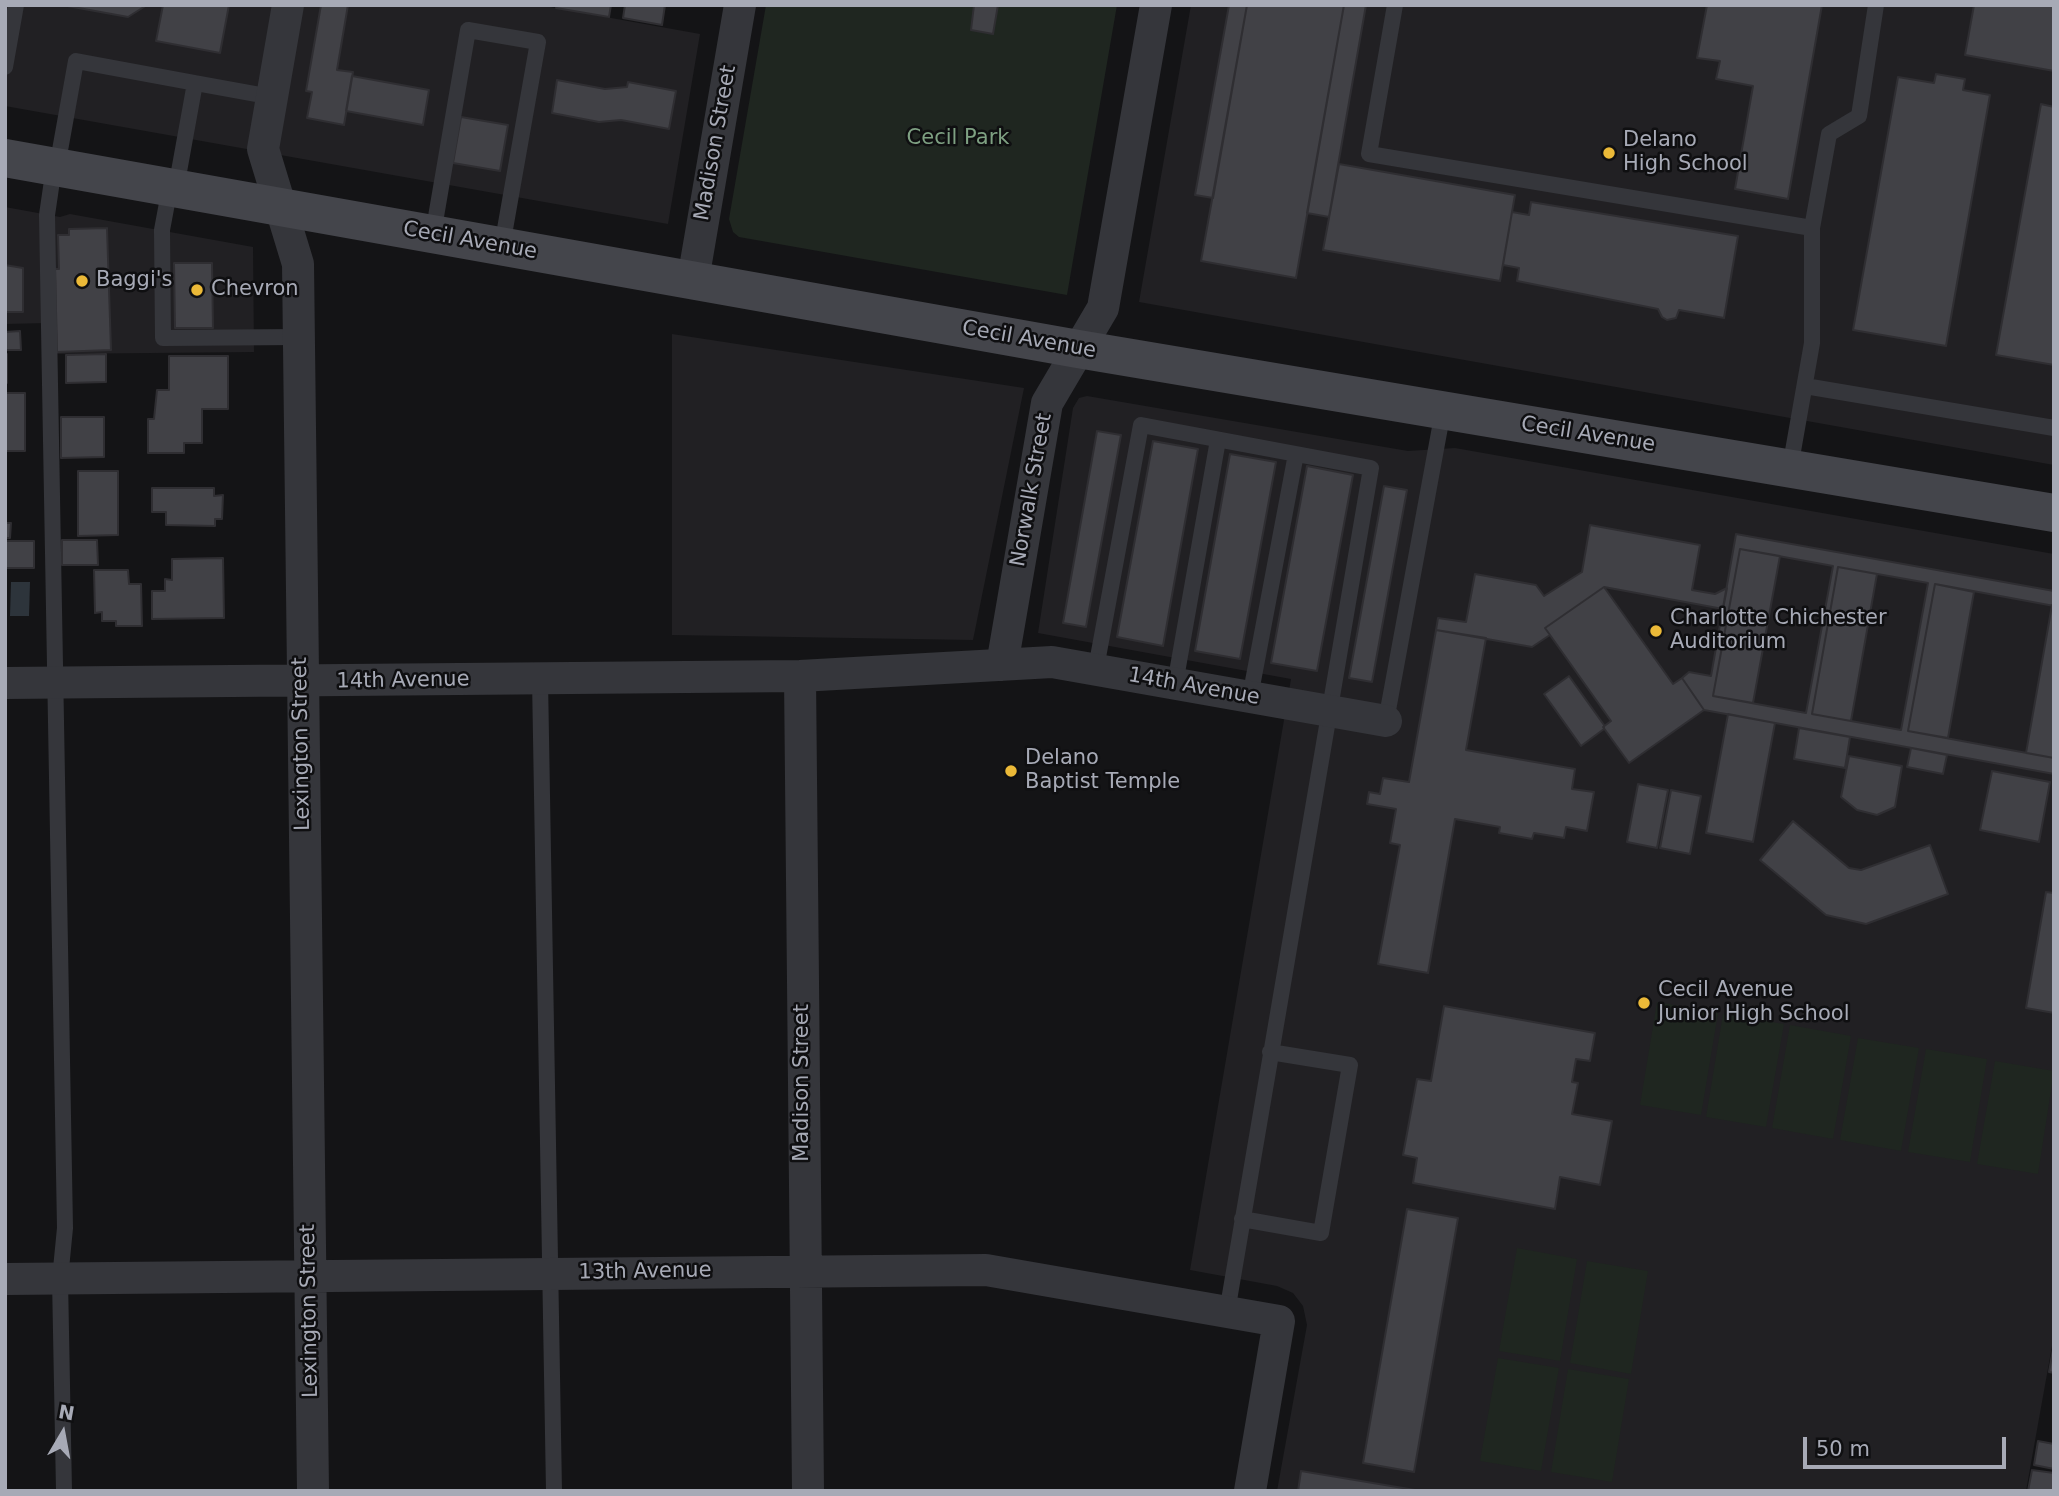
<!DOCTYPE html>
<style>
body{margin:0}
#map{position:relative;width:2059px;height:1496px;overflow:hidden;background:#141416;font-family:"DejaVu Sans",sans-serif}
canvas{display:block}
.frame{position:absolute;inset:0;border:7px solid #a7aab6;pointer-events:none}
.north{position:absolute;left:28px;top:1398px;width:70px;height:70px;-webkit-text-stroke:5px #0f0f11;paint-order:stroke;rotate:10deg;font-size:19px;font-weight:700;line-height:28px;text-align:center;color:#a7aab6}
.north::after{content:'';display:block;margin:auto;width:24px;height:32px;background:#a7aab6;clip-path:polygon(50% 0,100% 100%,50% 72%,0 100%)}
.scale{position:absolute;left:1803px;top:1437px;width:203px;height:32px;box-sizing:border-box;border:4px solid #a7aab6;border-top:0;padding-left:9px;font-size:21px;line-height:24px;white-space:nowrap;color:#a7aab6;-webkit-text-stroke:5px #0f0f11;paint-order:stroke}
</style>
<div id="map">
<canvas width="2059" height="1496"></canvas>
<div class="frame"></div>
<div class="north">N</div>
<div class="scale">50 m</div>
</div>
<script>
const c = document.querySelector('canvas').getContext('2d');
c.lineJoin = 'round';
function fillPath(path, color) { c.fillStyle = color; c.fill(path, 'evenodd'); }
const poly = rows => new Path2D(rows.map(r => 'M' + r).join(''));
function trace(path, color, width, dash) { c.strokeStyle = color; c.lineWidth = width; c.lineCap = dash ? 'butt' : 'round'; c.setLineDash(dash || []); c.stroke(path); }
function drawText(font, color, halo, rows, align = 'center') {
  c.font = font + ' "DejaVu Sans",sans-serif'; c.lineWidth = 5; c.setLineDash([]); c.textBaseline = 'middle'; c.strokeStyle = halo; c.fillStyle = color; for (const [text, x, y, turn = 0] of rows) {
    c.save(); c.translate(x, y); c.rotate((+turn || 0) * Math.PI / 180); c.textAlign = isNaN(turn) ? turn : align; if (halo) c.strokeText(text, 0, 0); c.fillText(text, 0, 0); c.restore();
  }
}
fillPath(poly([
 [5,5,539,5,700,34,668,224,5,106],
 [1191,5,2054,5,2054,465,1139,302],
 [5,207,60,217,70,214,253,247,254,352,49,354,48,323,5,324],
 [672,334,1024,388,973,640,672,635],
 [1087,396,1408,451,1455,448,2054,554,2054,1335,2026,1491,1277,1491,1307,1325,1303,1306,1293,1293,1277,1286,1190,1270,1291,679,1038,633,1073,408,1079,398]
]), '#212023');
fillPath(poly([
 [766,5,1117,5,1067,295,739,237,733,232,729,219],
 [1657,1002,1718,1013,1701,1115,1640,1105],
 [1723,1014,1784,1024,1766,1127,1706,1117],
 [1790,1025,1851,1036,1833,1139,1772,1128],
 [1858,1038,1919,1048,1901,1151,1840,1140],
 [1926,1049,1987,1059,1970,1162,1908,1152],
 [1995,1061,2054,1071,2038,1174,1977,1164],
 [1517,1248,1577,1259,1560,1361,1499,1351],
 [1587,1261,1648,1271,1631,1374,1570,1363],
 [1498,1358,1559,1368,1541,1471,1480,1461],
 [1568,1369,1629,1379,1612,1482,1551,1472]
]), '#1f2620');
fillPath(poly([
 [11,582,30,582,29,616,10,616]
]), '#2d343b');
const building = poly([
 [62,5,147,5,128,17,62,5],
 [163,5,229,5,220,53,156,41,163,5],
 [321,5,348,5,337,70,353,72,344,125,307,118,312,92,306,91,321,5],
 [557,5,611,5,609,17,556,8,557,5],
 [625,5,665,5,662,25,623,18,625,5],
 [974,5,998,5,993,34,971,30,974,5],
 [1229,5,1247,5,1213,198,1195,195,1229,5],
 [1247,5,1344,5,1296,278,1201,261,1247,5],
 [1344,5,1366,5,1329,217,1307,213,1344,5],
 [1707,5,1822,5,1788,199,1735,189,1753,86,1716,79,1720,61,1697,58,1707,5],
 [1974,5,2054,5,2054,71,1965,55,1974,5],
 [1936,74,1965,79,1963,90,1990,95,1946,346,1853,330,1898,77,1934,83,1936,74],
 [352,76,429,90,423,125,346,111,352,76],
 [557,80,605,89,627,87,628,82,676,91,669,129,621,120,599,122,552,113,557,80],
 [2041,104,2054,107,2054,365,1996,355,2041,104],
 [461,117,508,125,500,171,453,163,461,117],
 [1339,164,1515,195,1500,281,1323,250,1339,164],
 [1531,202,1738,236,1724,318,1679,310,1676,318,1667,320,1662,317,1658,309,1517,281,1519,268,1503,265,1512,212,1529,215,1531,202],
 [107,228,111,350,57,352,55,269,59,269,58,235,69,235,69,229,107,228],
 [174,263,212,263,213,328,175,328,174,263],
 [5,265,23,268,23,312,5,312,5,265],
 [20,331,21,350,5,350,5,332,20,331],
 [5,354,7,354,7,383,5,383,5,354],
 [106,354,106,382,66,383,66,355,106,354],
 [169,356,228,356,228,409,202,409,202,443,184,443,184,453,148,453,148,419,154,419,157,390,169,390,169,356],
 [5,393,25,393,25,451,5,451,5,393],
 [61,417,104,417,104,457,61,458,61,417],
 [1097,431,1121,435,1086,627,1063,623,1097,431],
 [1153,441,1198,449,1163,646,1117,637,1153,441],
 [1230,454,1276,462,1240,659,1195,651,1230,454],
 [1307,466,1353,475,1317,671,1271,663,1307,466],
 [78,471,118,471,118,535,78,536,78,471],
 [1384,486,1407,490,1372,682,1349,678,1384,486],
 [152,488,214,488,214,496,223,495,222,519,215,519,215,526,166,525,166,512,152,512,152,488],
 [5,523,11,523,10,538,5,538,5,523],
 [1590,525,1700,545,1692,590,1715,594,1727,588,1723,609,1604,587,1545,628,1550,635,1532,647,1436,630,1438,618,1466,622,1475,574,1536,585,1544,596,1582,572,1590,525],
 [1736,534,2054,591,2054,606,1935,584,1908,731,2054,758,2054,774,1704,710,1682,678,1689,672,1711,676,1736,534],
 [1740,549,1833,566,1806,713,1713,696,1740,549],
 [1838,567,1928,583,1901,730,1812,714,1838,567],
 [62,540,97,540,98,565,62,565,62,540],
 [5,541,34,541,34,568,5,568,5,541],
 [1740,549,1780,556,1753,703,1713,696,1740,549],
 [223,558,224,618,152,619,152,591,165,591,165,579,172,580,172,559,223,558],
 [1838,567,1877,574,1851,721,1812,714,1838,567],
 [94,570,128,570,129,584,141,584,142,626,116,626,116,621,102,621,102,612,95,613,94,570],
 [1935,584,1974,592,1948,738,1908,731,1935,584],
 [1604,587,1673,684,1682,678,1704,710,1629,763,1603,727,1611,721,1545,628,1604,587],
 [2052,605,2054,606,2054,758,2026,753,2052,605],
 [1436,630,1486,638,1466,750,1575,769,1572,789,1594,792,1587,831,1566,827,1564,838,1534,833,1532,839,1499,833,1500,827,1455,819,1428,973,1378,964,1400,845,1390,843,1396,809,1367,804,1369,792,1380,794,1383,778,1409,782,1436,630],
 [1569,676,1604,725,1604,729,1581,746,1544,694,1569,676],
 [1728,714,1775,723,1753,842,1706,833,1728,714],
 [1799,728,1850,737,1845,768,1794,759,1799,728],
 [1911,748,1947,755,1943,774,1907,767,1911,748],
 [1849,756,1902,766,1895,807,1877,815,1857,810,1841,797,1849,756],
 [1992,771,2050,782,2039,842,1980,830,1992,771],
 [1638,784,1668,790,1657,848,1627,842,1638,784],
 [1671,790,1701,796,1690,854,1660,848,1671,790],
 [1793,821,1849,868,1861,870,1930,845,1948,894,1866,924,1826,915,1760,860,1793,821],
 [2046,892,2054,893,2054,1013,2026,1008,2046,892],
 [1444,1006,1595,1033,1590,1061,1576,1059,1572,1082,1578,1083,1572,1114,1612,1121,1600,1185,1560,1177,1555,1209,1413,1183,1417,1158,1403,1155,1417,1079,1431,1081,1444,1006],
 [1407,1209,1458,1218,1414,1472,1363,1463,1407,1209],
 [2054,1344,2054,1373,2049,1372,2054,1344],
 [2038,1441,2054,1444,2054,1469,2034,1465,2038,1441],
 [2032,1470,2054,1473,2054,1491,2028,1491,2032,1470],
 [1301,1471,1421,1491,1298,1491,1301,1471]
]);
fillPath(building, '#414146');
trace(building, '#2f2e32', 2);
trace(poly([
 [1395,5,1369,154,1812,228],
 [5,67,16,5],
 [195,83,272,97],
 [54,167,47,215,65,1228,60,1279,64,1491],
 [57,167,76,61,195,83,176,188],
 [170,187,162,230,163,338,299,337],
 [433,234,468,30,538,42,502,246],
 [1805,386,2054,428],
 [1790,468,1812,343,1812,228,1829,134,1859,116,1876,5],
 [1096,668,1141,425,1371,468,1227,1312],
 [540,679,554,1491],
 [1175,684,1218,440],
 [1250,697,1296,454],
 [1386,721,1443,411],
 [1242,1219,1321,1233,1350,1065,1270,1052]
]), '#35363b', 16);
trace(poly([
 [288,5,263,149,298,264,313,1491],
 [693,280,740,5],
 [1002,665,1047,403,1103,308,1156,5],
 [800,676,808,1491],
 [5,683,800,676,1052,662,1386,721],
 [5,1279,986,1270,1279,1321,1250,1491]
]), '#35363b', 32);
trace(poly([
 [5,158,1078,349,2054,513]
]), '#44454b', 38);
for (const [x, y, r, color] of [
 [1609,153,7,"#ebb938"],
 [82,281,7,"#ebb938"],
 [197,290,7,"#ebb938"],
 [1656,631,7,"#ebb938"],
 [1011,771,7,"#ebb938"],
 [1644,1003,7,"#ebb938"]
]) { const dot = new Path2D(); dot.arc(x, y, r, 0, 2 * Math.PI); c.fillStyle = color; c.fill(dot); trace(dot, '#0f0f11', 2.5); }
drawText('21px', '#7ea082', '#0f0f11', [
 ["Cecil Park",958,139]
]);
drawText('21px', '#a7aab6', '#0f0f11', [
 ["Delano",1623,141],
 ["High School",1623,165],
 ["Baggi's",96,281],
 ["Chevron",211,290],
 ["Charlotte Chichester",1670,619],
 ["Auditorium",1670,643],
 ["Delano",1025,759],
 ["Baptist Temple",1025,783],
 ["Cecil Avenue",1658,991],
 ["Junior High School",1658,1015]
], 'left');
drawText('21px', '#a7aab6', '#0f0f11', [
 ["Madison Street",716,143,-80],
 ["Cecil Avenue",470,241,10],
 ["Cecil Avenue",1029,340,10],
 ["Cecil Avenue",1588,435,9],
 ["Norwalk Street",1032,490,-80],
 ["14th Avenue",403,681,-1],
 ["14th Avenue",1194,687,10],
 ["Lexington Street",302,744,-91],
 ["Madison Street",803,1083,-90],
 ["13th Avenue",645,1272,-1],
 ["Lexington Street",310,1311,-91]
]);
</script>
